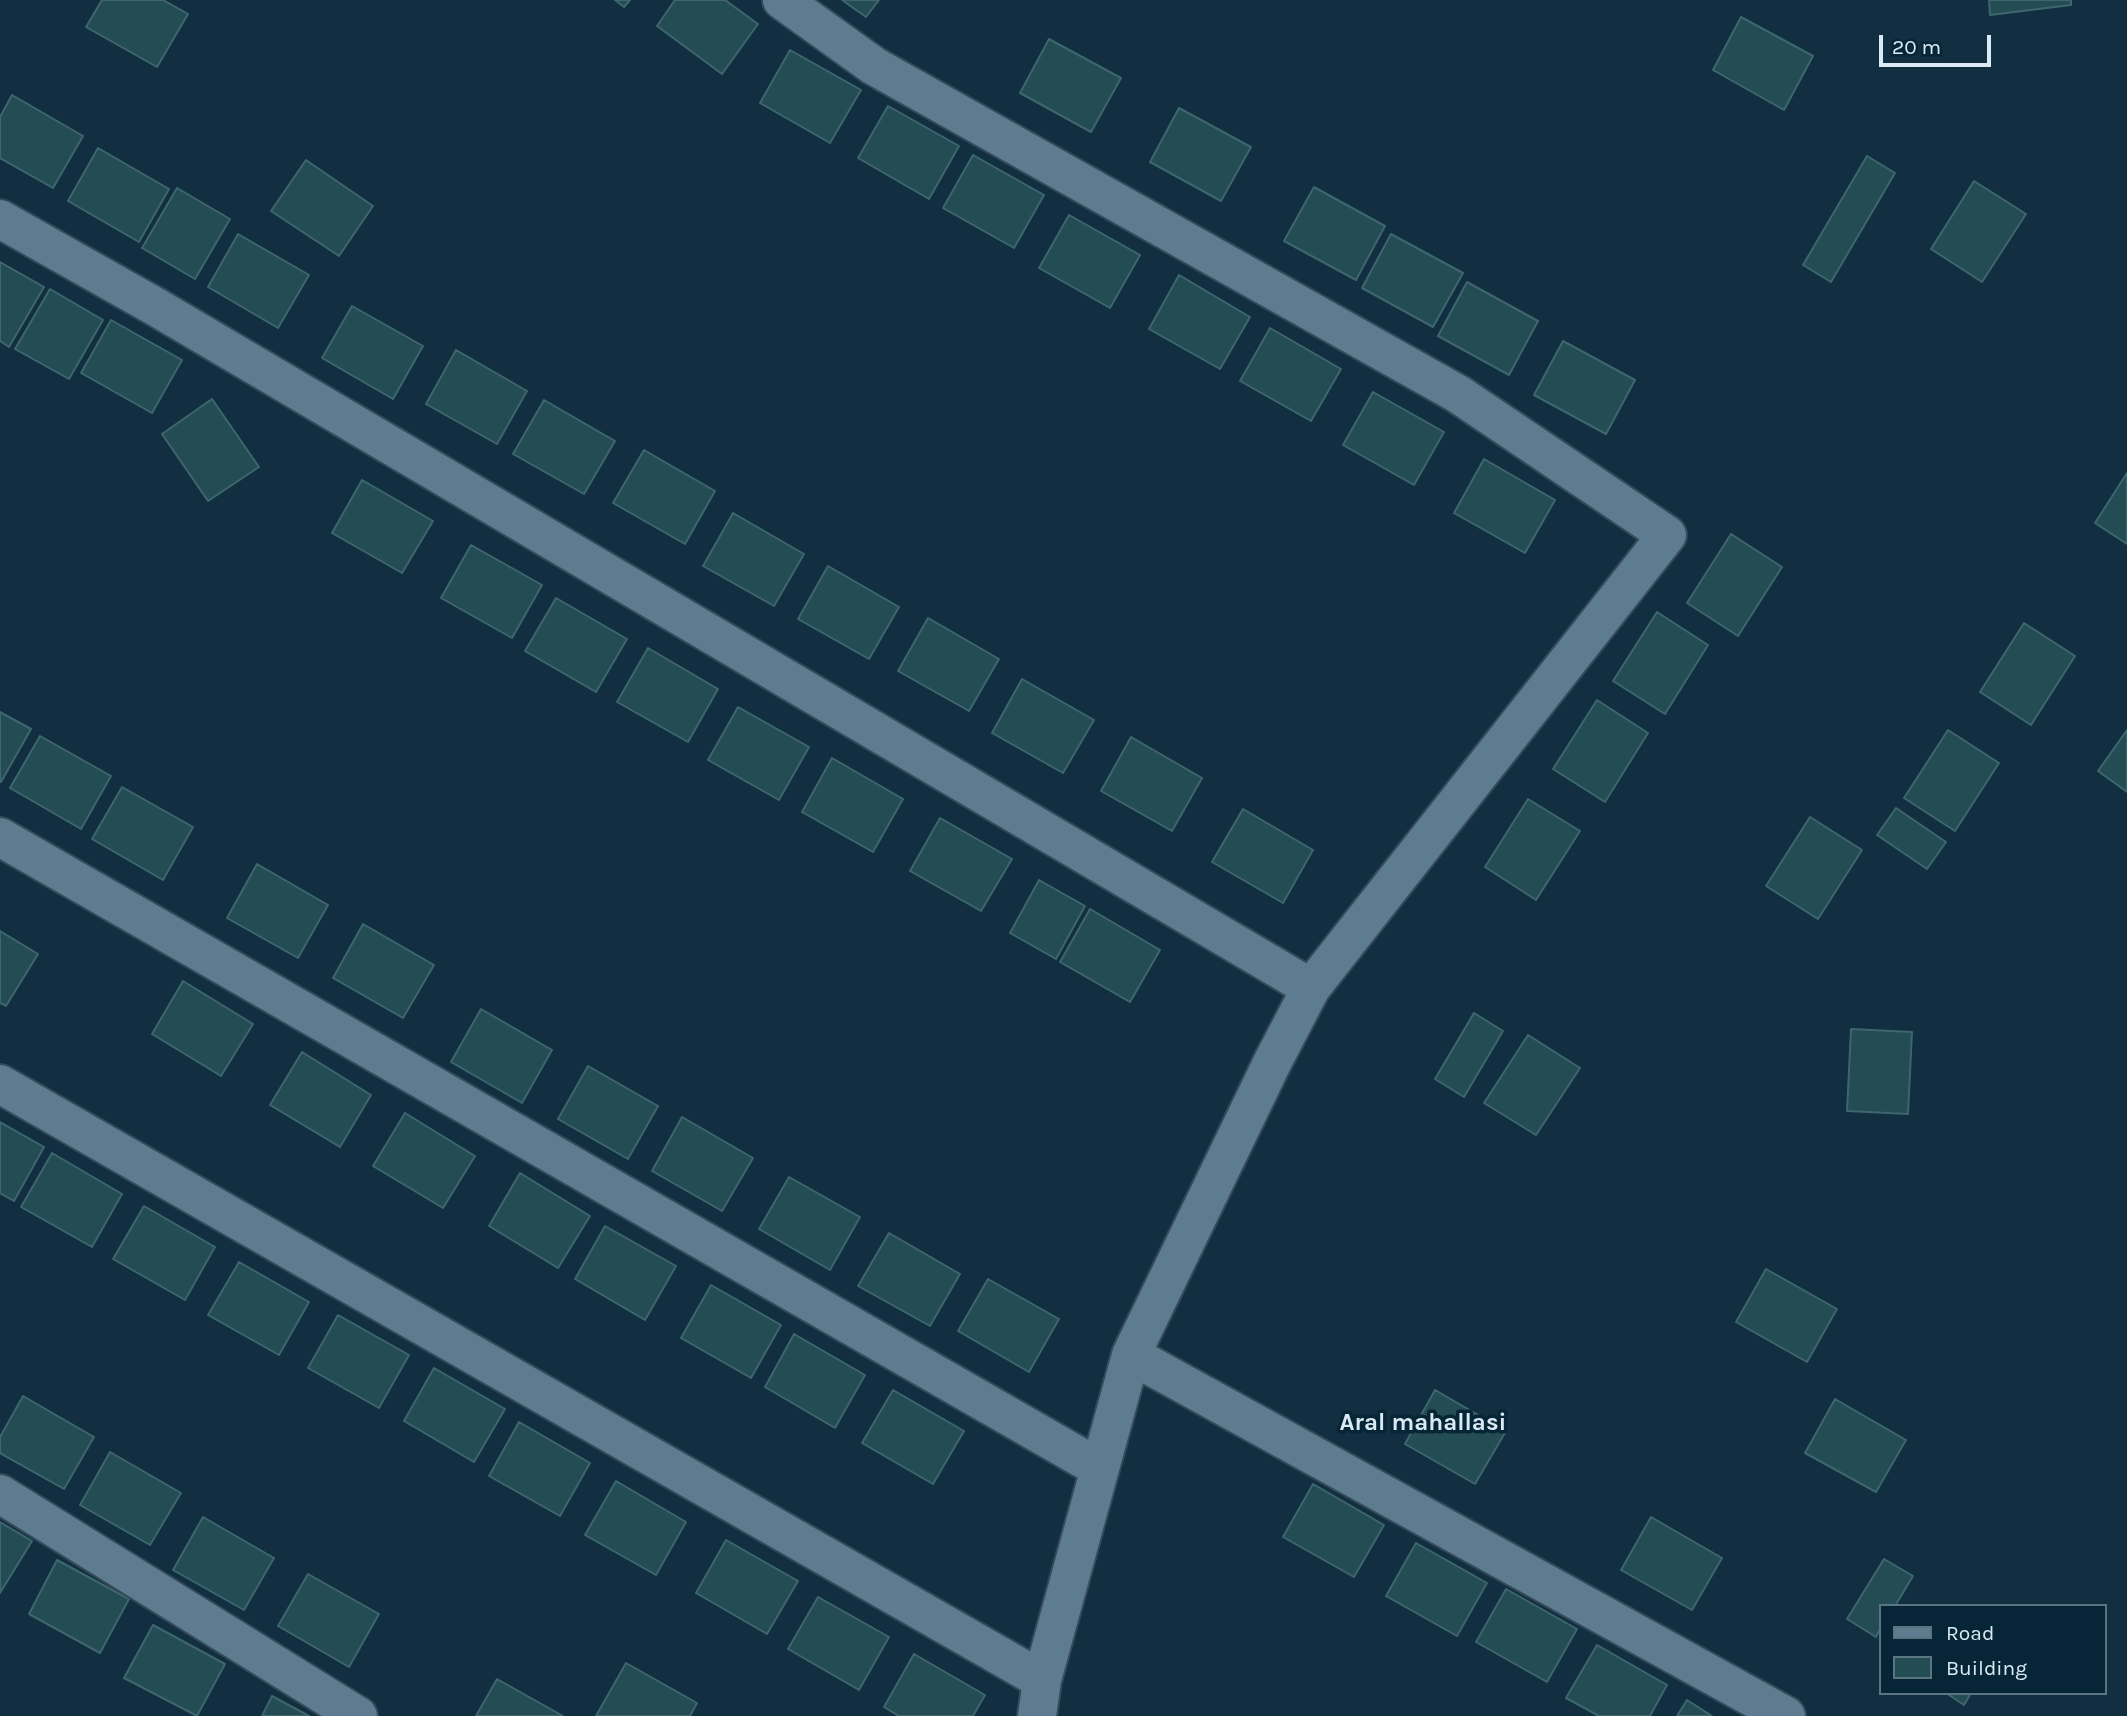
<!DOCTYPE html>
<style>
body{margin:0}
#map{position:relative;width:2127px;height:1716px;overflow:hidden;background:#112f40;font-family:Karla,sans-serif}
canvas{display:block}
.legend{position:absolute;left:1879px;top:1604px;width:228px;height:91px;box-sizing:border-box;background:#062536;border:2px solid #5a7482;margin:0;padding:9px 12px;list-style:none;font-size:21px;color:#d9eaf5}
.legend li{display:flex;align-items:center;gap:14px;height:35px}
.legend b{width:35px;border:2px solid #5a7482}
.scale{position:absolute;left:1879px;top:35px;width:112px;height:32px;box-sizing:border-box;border:4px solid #d9eaf5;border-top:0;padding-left:9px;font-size:21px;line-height:24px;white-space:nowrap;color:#d9eaf5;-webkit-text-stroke:5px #062536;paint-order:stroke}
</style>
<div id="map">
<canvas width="2127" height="1716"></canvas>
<ul class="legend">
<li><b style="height:9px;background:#5d7c90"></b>Road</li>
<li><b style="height:19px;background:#244c54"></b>Building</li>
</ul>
<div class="scale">20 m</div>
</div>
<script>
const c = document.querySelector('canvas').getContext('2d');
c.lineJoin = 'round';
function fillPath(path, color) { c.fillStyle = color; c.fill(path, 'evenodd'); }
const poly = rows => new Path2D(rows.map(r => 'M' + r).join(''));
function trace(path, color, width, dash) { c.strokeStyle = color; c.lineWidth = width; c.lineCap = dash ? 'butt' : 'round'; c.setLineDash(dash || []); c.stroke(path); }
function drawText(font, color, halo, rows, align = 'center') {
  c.font = font + ' Karla,sans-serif'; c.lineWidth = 7; c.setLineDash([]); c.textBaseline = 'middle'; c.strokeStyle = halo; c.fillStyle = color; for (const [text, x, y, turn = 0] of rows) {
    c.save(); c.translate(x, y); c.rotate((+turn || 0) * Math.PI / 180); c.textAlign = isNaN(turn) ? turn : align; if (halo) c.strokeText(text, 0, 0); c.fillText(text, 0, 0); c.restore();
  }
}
const building = poly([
 [102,0,163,0,188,14,157,67,86,27,102,0],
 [615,0,630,0,624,7,615,0],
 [675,0,725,0,758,24,722,74,657,26,675,0],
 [842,0,879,0,866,17,842,0],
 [1989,0,2071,0,2071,5,1990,15,1989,0],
 [1741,17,1813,56,1784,110,1713,70,1741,17],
 [1049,39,1121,78,1091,132,1020,93,1049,39],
 [790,50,861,90,830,143,760,103,790,50],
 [12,95,83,136,53,188,0,158,0,117,12,95],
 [888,106,959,146,929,199,858,158,888,106],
 [1179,108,1251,147,1221,201,1150,162,1179,108],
 [98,148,169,189,139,242,68,201,98,148],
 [973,155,1044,195,1014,248,943,208,973,155],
 [1867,156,1895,173,1831,282,1803,265,1867,156],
 [306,160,373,206,339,256,271,211,306,160],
 [1974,181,2026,214,1982,282,1931,249,1974,181],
 [1314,187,1385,226,1356,280,1284,241,1314,187],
 [177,188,230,219,195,279,142,248,177,188],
 [1069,215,1140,255,1110,308,1039,268,1069,215],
 [238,234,309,275,278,328,208,287,238,234],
 [1391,234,1463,273,1433,327,1362,288,1391,234],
 [0,262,44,287,9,347,0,341,0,262],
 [1179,275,1250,317,1220,369,1149,329,1179,275],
 [1467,282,1538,321,1509,375,1438,336,1467,282],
 [50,289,103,320,69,379,15,349,50,289],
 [352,306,423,346,393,399,322,358,352,306],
 [111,320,182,360,152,413,81,373,111,320],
 [1270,328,1341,369,1311,421,1240,381,1270,328],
 [1563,341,1635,380,1606,434,1534,395,1563,341],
 [456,350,527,391,497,444,426,404,456,350],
 [1373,392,1444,432,1414,485,1343,445,1373,392],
 [212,399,259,467,208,501,162,434,212,399],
 [544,400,615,441,584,494,513,454,544,400],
 [644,450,715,491,685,544,613,503,644,450],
 [1484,459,1555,500,1525,553,1454,513,1484,459],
 [2127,473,2127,544,2095,523,2127,473],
 [362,480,433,521,402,573,332,533,362,480],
 [733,513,804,554,774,606,703,566,733,513],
 [1731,534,1782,567,1738,636,1687,603,1731,534],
 [471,545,542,585,512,638,441,598,471,545],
 [828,566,899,607,869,659,798,619,828,566],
 [556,598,627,639,596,692,525,651,556,598],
 [1657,612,1708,645,1665,714,1613,681,1657,612],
 [928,618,999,659,969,711,898,671,928,618],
 [2024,623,2075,656,2031,725,1980,692,2024,623],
 [648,648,718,689,688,742,617,702,648,648],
 [1022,679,1094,720,1063,773,992,733,1022,679],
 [1597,700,1648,733,1605,802,1553,769,1597,700],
 [738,707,809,747,779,800,708,760,738,707],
 [0,712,31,729,1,782,0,782,0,712],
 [1948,730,1999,763,1955,831,1904,798,1948,730],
 [2127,730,2127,792,2098,771,2127,730],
 [40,736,111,776,81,829,10,788,40,736],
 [1131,737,1202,778,1172,831,1101,791,1131,737],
 [832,758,903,799,873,852,802,812,832,758],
 [122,787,193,827,163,880,92,839,122,787],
 [1528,799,1580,831,1536,900,1485,867,1528,799],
 [1896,808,1946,842,1927,869,1877,835,1896,808],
 [1243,809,1313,850,1283,903,1212,862,1243,809],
 [1810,817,1862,850,1818,919,1766,886,1810,817],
 [940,818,1012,859,981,911,910,871,940,818],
 [257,864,328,905,298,958,227,918,257,864],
 [1039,880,1085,906,1056,959,1010,933,1039,880],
 [1090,909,1160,950,1130,1002,1060,962,1090,909],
 [363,924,434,965,403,1018,333,978,363,924],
 [0,931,38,954,6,1006,0,1003,0,931],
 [183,981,253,1024,221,1076,152,1034,183,981],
 [481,1009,552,1050,522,1103,451,1062,481,1009],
 [1474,1013,1503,1031,1464,1097,1435,1079,1474,1013],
 [1851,1029,1912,1032,1908,1114,1847,1111,1851,1029],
 [1528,1035,1580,1068,1536,1135,1484,1103,1528,1035],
 [302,1052,371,1095,340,1147,270,1105,302,1052],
 [588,1066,658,1106,628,1159,558,1119,588,1066],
 [405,1113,475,1156,443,1208,373,1166,405,1113],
 [682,1117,753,1158,722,1211,652,1171,682,1117],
 [0,1122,44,1147,14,1201,0,1193,0,1122],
 [52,1153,122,1194,92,1247,21,1207,52,1153],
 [520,1173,590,1216,558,1268,489,1226,520,1173],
 [789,1177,860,1217,830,1270,759,1229,789,1177],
 [144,1206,215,1247,185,1300,113,1259,144,1206],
 [605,1226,676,1266,645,1320,575,1279,605,1226],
 [889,1233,960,1274,930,1326,858,1286,889,1233],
 [239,1262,309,1302,279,1355,208,1315,239,1262],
 [1766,1269,1837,1309,1807,1362,1736,1322,1766,1269],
 [988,1279,1059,1319,1029,1372,958,1331,988,1279],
 [711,1285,781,1325,751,1378,681,1338,711,1285],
 [338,1315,409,1355,379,1408,308,1368,338,1315],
 [794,1334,865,1375,835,1428,765,1387,794,1334],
 [434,1368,505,1409,474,1462,404,1421,434,1368],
 [893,1390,964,1431,933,1484,862,1443,893,1390],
 [1435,1390,1506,1431,1475,1484,1405,1444,1435,1390],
 [23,1396,94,1437,64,1489,0,1453,0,1437,23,1396],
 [1835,1399,1906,1440,1876,1492,1805,1453,1835,1399],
 [519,1422,590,1463,560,1516,489,1476,519,1422],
 [110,1452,181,1493,150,1545,80,1505,110,1452],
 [616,1481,686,1522,656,1575,585,1535,616,1481],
 [1313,1484,1384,1525,1354,1577,1283,1537,1313,1484],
 [203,1517,274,1558,244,1610,173,1570,203,1517],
 [1651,1517,1722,1558,1692,1610,1621,1570,1651,1517],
 [0,1522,32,1541,0,1593,0,1522],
 [726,1540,798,1581,767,1634,696,1593,726,1540],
 [1416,1543,1487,1583,1457,1636,1386,1596,1416,1543],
 [1884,1559,1913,1576,1895,1606,1880,1606,1880,1629,1876,1637,1847,1619,1884,1559],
 [57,1560,129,1599,100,1653,29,1614,57,1560],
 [308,1574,379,1614,349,1667,278,1626,308,1574],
 [1506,1589,1577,1629,1547,1682,1476,1642,1506,1589],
 [818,1597,889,1637,859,1690,788,1649,818,1597],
 [153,1625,225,1664,197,1716,124,1678,153,1625],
 [1597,1645,1667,1685,1650,1716,1599,1716,1566,1698,1597,1645],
 [914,1654,985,1695,973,1716,899,1716,884,1707,914,1654],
 [626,1663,697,1703,690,1716,596,1716,626,1663],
 [497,1679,563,1716,476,1716,497,1679],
 [1946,1693,1971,1693,1964,1705,1946,1693],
 [272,1696,309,1716,262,1716,272,1696],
 [1687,1700,1712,1716,1677,1716,1687,1700]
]);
fillPath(building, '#244c54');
trace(building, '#3d666e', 2);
const minor = poly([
 [782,0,874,66,1458,394,1667,535,1311,988,1273,1061,1131,1355,1042,1680,1037,1716],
 [0,219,156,307,1311,988],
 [0,837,1099,1468],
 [0,1084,1042,1680],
 [1131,1355,1786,1716],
 [0,1494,358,1716]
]);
trace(minor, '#344a58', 42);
trace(minor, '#5d7c90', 38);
drawText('bold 24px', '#d9eaf5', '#062536', [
 ["Aral mahallasi",1423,1423]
]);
</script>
